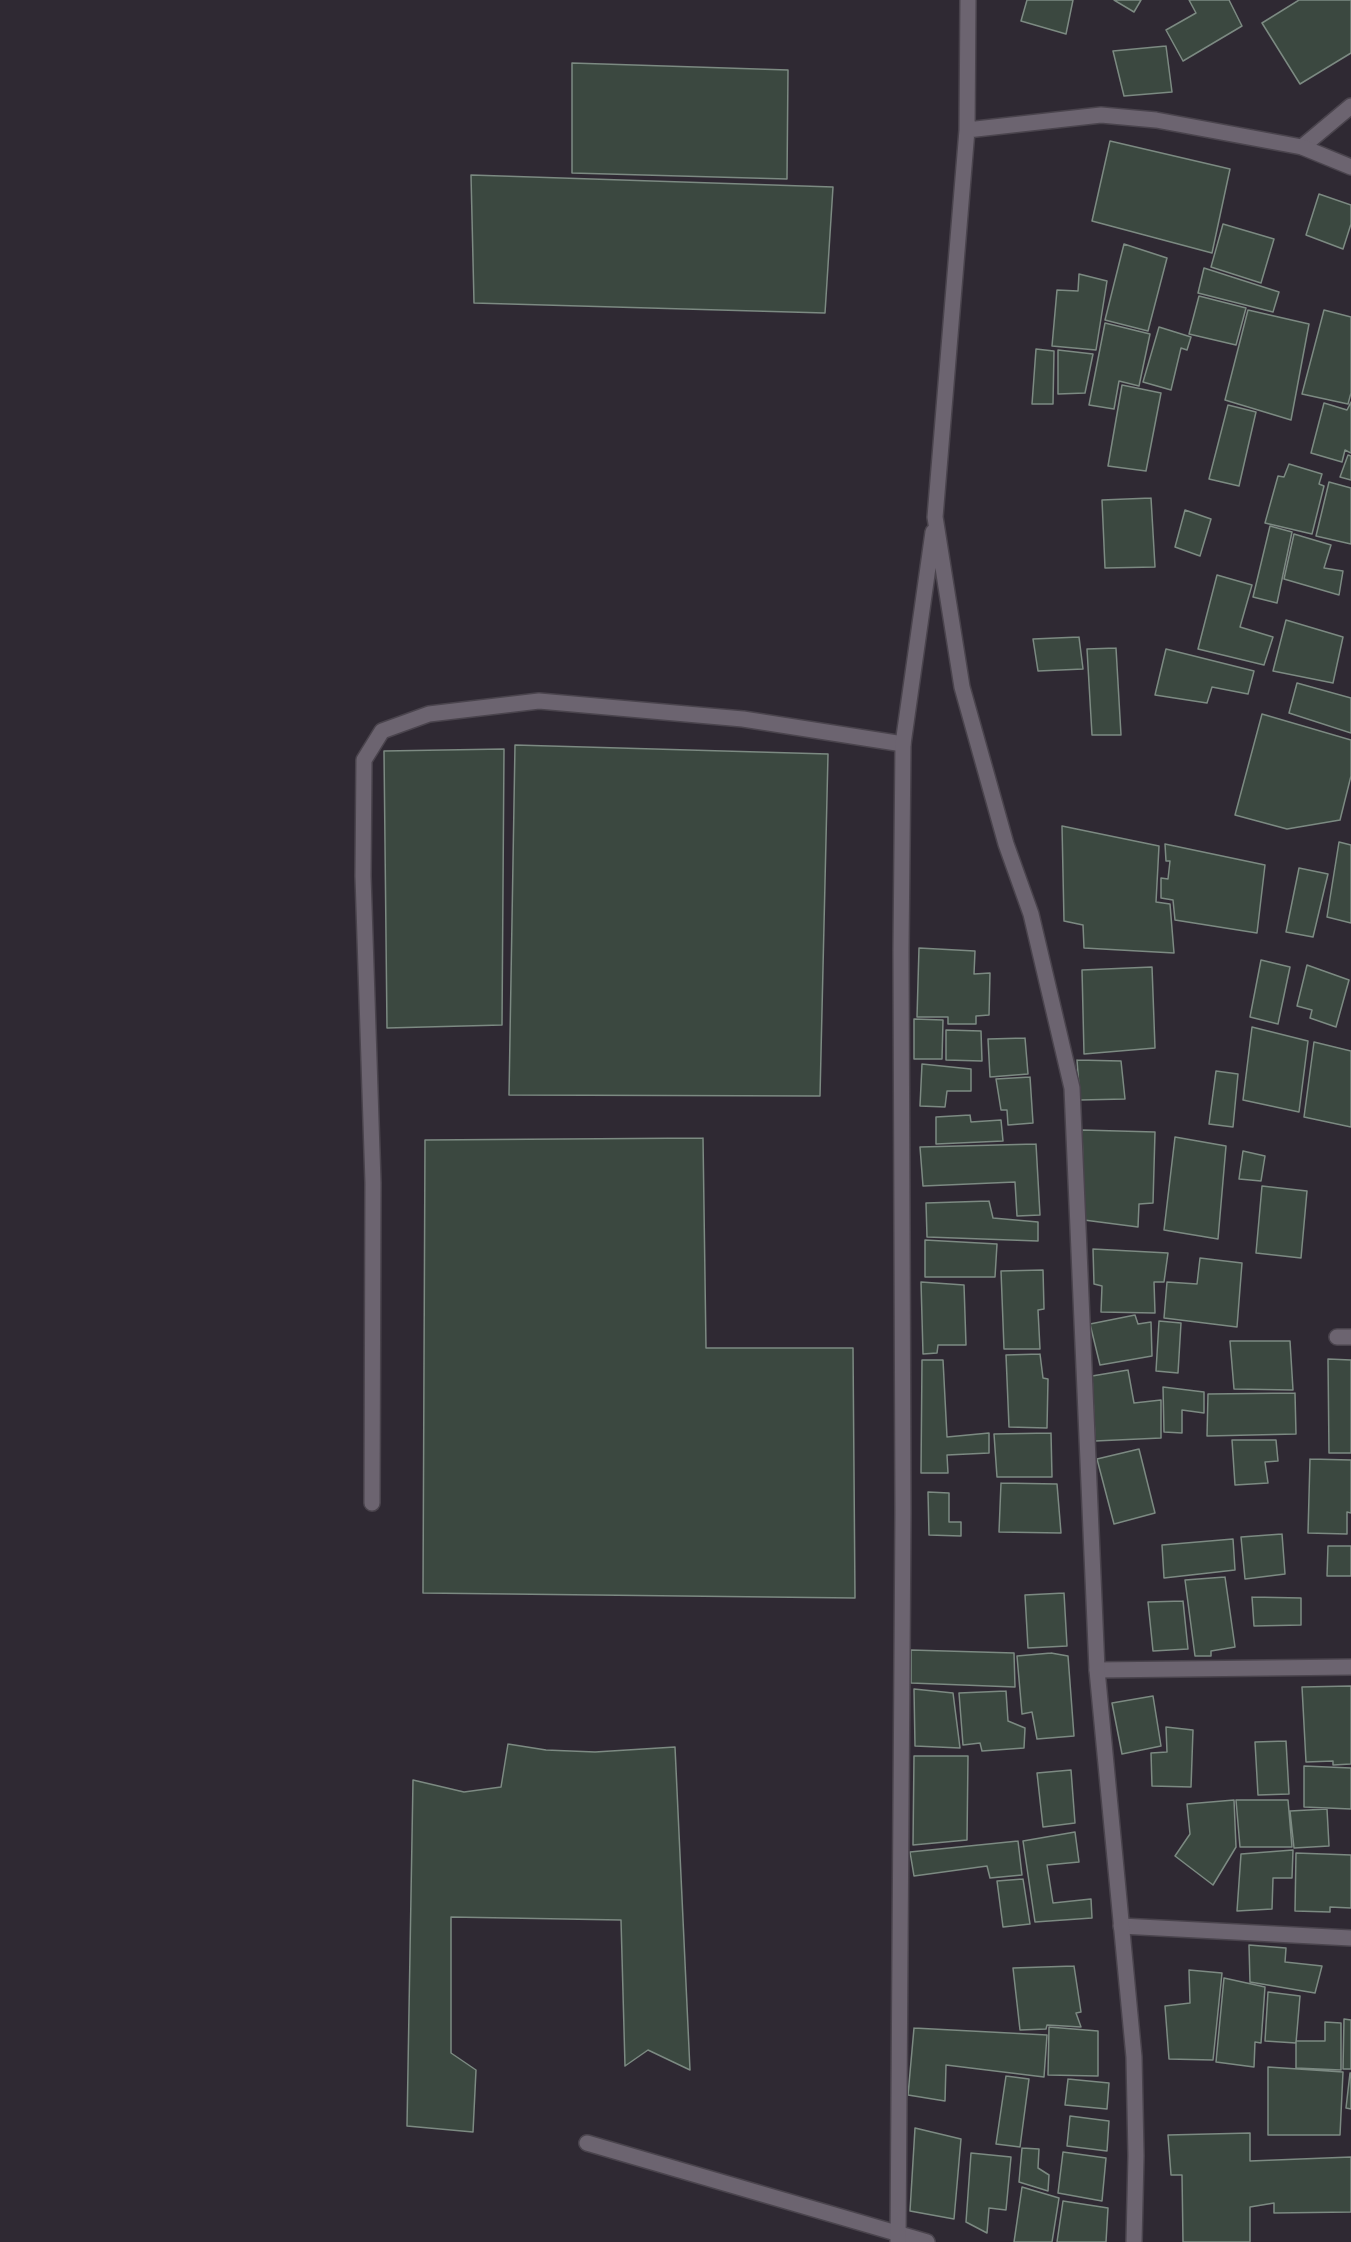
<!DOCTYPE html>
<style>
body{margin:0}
canvas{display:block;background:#2f2933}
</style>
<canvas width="1351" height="2242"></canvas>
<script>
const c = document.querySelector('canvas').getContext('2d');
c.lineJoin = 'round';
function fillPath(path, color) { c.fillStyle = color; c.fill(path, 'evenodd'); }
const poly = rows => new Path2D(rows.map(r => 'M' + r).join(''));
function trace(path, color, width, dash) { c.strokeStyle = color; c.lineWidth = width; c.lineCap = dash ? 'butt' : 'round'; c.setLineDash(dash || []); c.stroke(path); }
const building = poly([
 [1027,0,1073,0,1066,34,1021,21,1027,0],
 [1114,0,1141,0,1134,12,1114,0],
 [1189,0,1229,0,1242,26,1183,61,1166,30,1196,13,1189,0],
 [1299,0,1351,0,1351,53,1300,84,1262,23,1299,0],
 [1166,46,1172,92,1124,96,1113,51,1166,46],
 [572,63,788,70,787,179,572,173,572,63],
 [1110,141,1230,169,1212,253,1092,221,1110,141],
 [471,175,833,187,825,313,474,303,471,175],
 [1319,194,1351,205,1351,224,1343,249,1306,235,1319,194],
 [1223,224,1274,239,1261,283,1211,267,1223,224],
 [1124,244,1167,258,1148,331,1105,320,1124,244],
 [1204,268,1279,292,1273,312,1198,293,1204,268],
 [1079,274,1107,281,1096,350,1052,346,1057,290,1078,291,1079,274],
 [1199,296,1246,308,1236,345,1189,334,1199,296],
 [1248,310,1309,324,1291,420,1225,400,1248,310],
 [1324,310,1351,317,1351,393,1348,404,1302,394,1324,310],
 [1105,323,1150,334,1139,386,1119,381,1114,409,1089,405,1105,323],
 [1159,327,1191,337,1187,350,1181,348,1171,390,1143,382,1159,327],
 [1036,349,1054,351,1053,404,1032,404,1036,349],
 [1058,350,1093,354,1085,393,1058,394,1058,350],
 [1122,385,1161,393,1146,471,1108,466,1122,385],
 [1351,402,1351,453,1345,450,1342,462,1311,453,1324,403,1347,410,1351,402],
 [1228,405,1256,412,1239,486,1209,479,1228,405],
 [1348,455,1351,456,1351,480,1340,477,1348,455],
 [1289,464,1322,474,1319,484,1324,486,1312,534,1265,523,1278,476,1284,477,1289,464],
 [1329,482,1351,488,1351,544,1316,536,1329,482],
 [1151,498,1155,567,1105,568,1102,500,1151,498],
 [1185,510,1211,519,1200,556,1175,547,1185,510],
 [1270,526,1292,532,1277,603,1253,597,1270,526],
 [1294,534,1331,545,1324,568,1343,571,1339,595,1284,579,1294,534],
 [1217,575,1252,585,1240,627,1273,637,1264,665,1198,649,1217,575],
 [1286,620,1343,637,1333,683,1273,671,1286,620],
 [1079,637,1083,669,1038,671,1033,639,1079,637],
 [1116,648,1121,735,1092,735,1087,649,1116,648],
 [1166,649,1254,671,1248,694,1212,687,1207,703,1155,695,1166,649],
 [1297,683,1351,698,1351,733,1289,713,1297,683],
 [1262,714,1351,740,1351,776,1340,820,1287,829,1235,815,1262,714],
 [515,745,828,754,820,1096,509,1095,515,745],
 [504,749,502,1025,387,1028,384,751,504,749],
 [1062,826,1159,846,1156,902,1170,904,1174,953,1084,948,1083,925,1064,921,1062,826],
 [1339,842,1351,845,1351,923,1327,917,1339,842],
 [1165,844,1265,865,1257,933,1175,920,1173,900,1161,898,1161,878,1168,879,1170,861,1166,861,1165,844],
 [1299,868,1328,874,1313,937,1286,932,1299,868],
 [919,948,975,951,974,974,990,973,989,1015,976,1016,976,1024,948,1024,948,1017,917,1017,919,948],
 [1261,960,1290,967,1278,1024,1250,1017,1261,960],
 [1307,965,1349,980,1336,1027,1310,1018,1312,1010,1297,1006,1307,965],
 [1152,967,1155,1048,1084,1054,1082,970,1152,967],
 [914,1019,943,1020,942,1059,914,1059,914,1019],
 [1252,1027,1308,1041,1299,1112,1243,1100,1252,1027],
 [946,1030,981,1031,982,1061,946,1060,946,1030],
 [1025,1038,1028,1074,990,1077,988,1039,1025,1038],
 [1314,1042,1351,1051,1351,1127,1304,1117,1314,1042],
 [1077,1060,1121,1061,1125,1099,1080,1100,1077,1060],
 [922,1064,971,1069,971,1091,947,1091,945,1107,920,1106,922,1064],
 [1216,1071,1238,1074,1233,1127,1209,1124,1216,1071],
 [1030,1077,1033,1123,1008,1125,1007,1110,1001,1110,996,1079,1030,1077],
 [970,1115,971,1122,1001,1120,1003,1141,936,1144,936,1117,970,1115],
 [1082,1130,1155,1132,1153,1203,1139,1204,1138,1227,1084,1220,1082,1130],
 [1175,1137,1226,1146,1218,1239,1164,1230,1175,1137],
 [703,1138,706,1348,853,1348,855,1598,423,1593,425,1140,703,1138],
 [1036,1144,1040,1215,1017,1216,1015,1182,923,1186,920,1147,1036,1144],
 [1243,1151,1265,1156,1261,1181,1239,1179,1243,1151],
 [1262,1186,1307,1191,1301,1258,1256,1253,1262,1186],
 [989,1201,993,1218,1038,1222,1038,1241,927,1237,926,1203,989,1201],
 [925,1240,997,1244,995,1277,925,1277,925,1240],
 [1093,1249,1168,1253,1164,1282,1154,1282,1155,1313,1101,1312,1102,1286,1094,1284,1093,1249],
 [1200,1258,1242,1263,1237,1327,1164,1318,1167,1282,1197,1284,1200,1258],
 [1043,1270,1044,1309,1038,1310,1040,1349,1004,1349,1001,1271,1043,1270],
 [921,1282,964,1285,966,1345,938,1345,937,1353,923,1354,921,1282],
 [1135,1315,1138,1324,1151,1322,1152,1356,1100,1365,1090,1324,1135,1315],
 [1159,1321,1181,1323,1178,1373,1156,1371,1159,1321],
 [1230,1341,1290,1341,1293,1390,1234,1389,1230,1341],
 [1040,1354,1043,1378,1048,1379,1047,1428,1009,1427,1006,1355,1040,1354],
 [1328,1359,1351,1360,1351,1453,1329,1453,1328,1359],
 [922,1360,943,1360,947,1437,989,1433,989,1453,947,1455,948,1473,921,1473,922,1360],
 [1128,1370,1134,1403,1161,1400,1161,1438,1095,1441,1092,1376,1128,1370],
 [1163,1387,1204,1392,1204,1413,1182,1410,1182,1433,1164,1432,1163,1387],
 [1295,1393,1296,1434,1207,1436,1208,1394,1295,1393],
 [1051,1433,1052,1477,997,1477,994,1434,1051,1433],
 [1232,1440,1276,1440,1278,1461,1265,1462,1268,1483,1235,1485,1232,1440],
 [1139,1449,1155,1513,1114,1524,1097,1459,1139,1449],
 [1310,1459,1351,1460,1351,1513,1347,1512,1347,1534,1308,1533,1310,1459],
 [1001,1483,1057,1484,1061,1533,999,1532,1001,1483],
 [928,1492,949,1493,949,1522,961,1522,961,1536,929,1535,928,1492],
 [1282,1534,1285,1574,1245,1579,1241,1537,1282,1534],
 [1233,1539,1235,1570,1164,1578,1162,1545,1233,1539],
 [1328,1546,1351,1546,1351,1576,1327,1576,1328,1546],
 [1225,1577,1235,1647,1211,1651,1211,1656,1195,1656,1185,1580,1225,1577],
 [1064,1593,1067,1646,1028,1648,1025,1595,1064,1593],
 [1252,1597,1301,1598,1301,1625,1254,1626,1252,1597],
 [1183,1601,1188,1649,1153,1651,1148,1602,1183,1601],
 [911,1650,1014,1653,1015,1687,911,1683,911,1650],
 [1051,1653,1068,1656,1074,1736,1037,1739,1032,1712,1022,1714,1017,1656,1051,1653],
 [1351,1686,1351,1764,1333,1765,1333,1761,1306,1762,1302,1687,1351,1686],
 [914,1689,953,1693,960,1748,915,1746,914,1689],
 [1006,1691,1008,1721,1025,1728,1024,1748,982,1751,980,1743,963,1745,959,1693,1006,1691],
 [1153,1696,1161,1746,1122,1754,1112,1703,1153,1696],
 [1166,1727,1193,1730,1191,1787,1152,1786,1151,1753,1167,1752,1166,1727],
 [1286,1741,1289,1794,1258,1795,1255,1742,1286,1741],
 [508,1744,546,1750,595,1752,675,1747,690,2070,648,2050,625,2066,621,1920,451,1917,451,2053,476,2070,473,2132,407,2126,413,1780,464,1792,501,1787,508,1744],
 [914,1756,968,1756,967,1840,913,1845,914,1756],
 [1304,1766,1351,1768,1351,1809,1304,1807,1304,1766],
 [1071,1770,1075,1823,1043,1827,1037,1773,1071,1770],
 [1234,1800,1236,1847,1213,1885,1175,1856,1190,1834,1187,1804,1234,1800],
 [1236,1800,1288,1800,1292,1847,1240,1847,1236,1800],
 [1327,1809,1329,1846,1294,1848,1290,1811,1327,1809],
 [1075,1832,1079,1862,1047,1865,1053,1903,1091,1899,1092,1918,1035,1922,1023,1841,1075,1832],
 [1018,1841,1022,1875,990,1878,987,1866,914,1876,910,1852,1018,1841],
 [1293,1850,1292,1878,1273,1878,1272,1909,1237,1911,1241,1854,1293,1850],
 [1296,1853,1351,1855,1351,1908,1330,1907,1330,1912,1295,1911,1296,1853],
 [1023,1879,1030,1924,1003,1927,997,1881,1023,1879],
 [1249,1945,1286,1948,1285,1962,1322,1966,1315,1993,1250,1982,1249,1945],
 [1074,1966,1081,2012,1076,2013,1081,2027,1047,2025,1046,2029,1020,2030,1013,1968,1074,1966],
 [1189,1970,1222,1973,1213,2060,1169,2059,1165,2006,1190,2003,1189,1970],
 [1224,1978,1265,1987,1261,2043,1255,2042,1254,2067,1216,2062,1224,1978],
 [1268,1992,1300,1996,1296,2043,1265,2041,1268,1992],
 [1344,2019,1351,2020,1351,2069,1343,2069,1344,2019],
 [1325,2022,1341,2023,1341,2070,1296,2068,1296,2041,1325,2041,1325,2022],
 [1049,2027,1098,2031,1098,2076,1048,2075,1049,2027],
 [914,2028,1047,2035,1044,2077,946,2065,945,2101,908,2095,914,2028],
 [1268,2067,1343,2072,1340,2135,1268,2135,1268,2067],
 [1350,2073,1351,2073,1351,2109,1346,2108,1350,2073],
 [1006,2076,1029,2079,1020,2147,996,2144,1006,2076],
 [1068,2079,1109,2083,1107,2109,1065,2105,1068,2079],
 [1070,2116,1109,2121,1107,2151,1067,2146,1070,2116],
 [915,2128,961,2139,954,2219,910,2211,915,2128],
 [1250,2133,1250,2161,1351,2157,1351,2212,1274,2213,1274,2203,1250,2207,1250,2242,1183,2242,1182,2175,1171,2175,1168,2135,1250,2133],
 [1022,2148,1039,2149,1038,2168,1049,2175,1048,2191,1019,2182,1022,2148],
 [1063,2152,1106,2158,1102,2201,1058,2193,1063,2152],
 [971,2153,1011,2157,1006,2210,989,2208,987,2233,966,2222,971,2153],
 [1022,2187,1059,2198,1052,2242,1014,2242,1022,2187],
 [1063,2201,1108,2208,1106,2242,1057,2242,1063,2201]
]);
fillPath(building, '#3b4840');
trace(building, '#7c8a82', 1.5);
const lane = poly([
 [1302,147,1351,106],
 [1337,1337,1351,1337],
 [372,1503,373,1183,363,876,364,760,382,731,429,714,539,701,743,719,903,744],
 [1097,1670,1351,1667],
 [1121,1926,1351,1938],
 [587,2143,927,2242]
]);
const street = poly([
 [968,0,967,130,935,517,962,687,1006,844,1031,914,1072,1088,1097,1670,1134,2057,1136,2156,1134,2242],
 [967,130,1101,115,1156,120,1302,147,1351,167],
 [898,2242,903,1512,901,950,903,744,933,532]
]);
trace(lane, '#4a444d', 18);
trace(street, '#4a444d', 18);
trace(lane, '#6c6470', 15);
trace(street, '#6c6470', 15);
</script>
